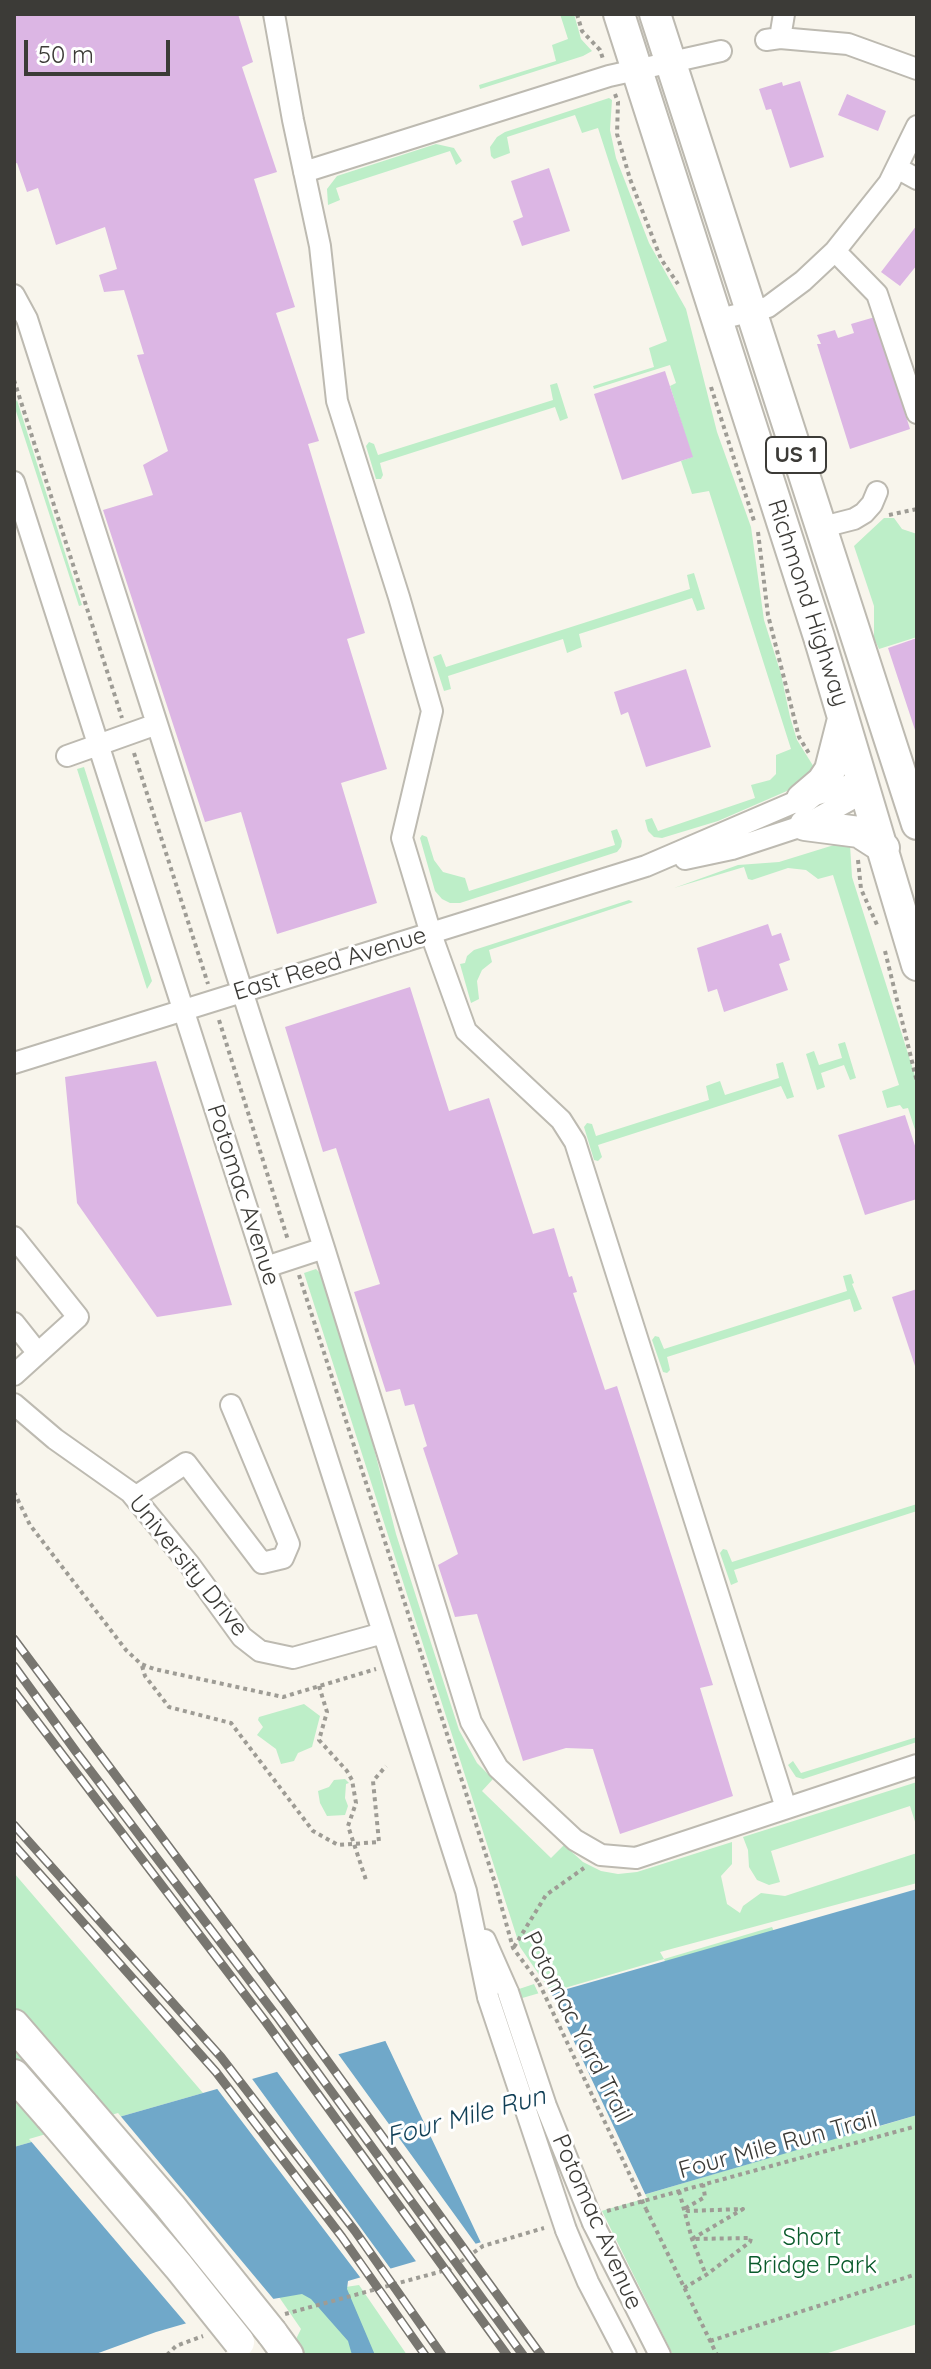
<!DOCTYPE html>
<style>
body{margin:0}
#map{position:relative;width:931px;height:2369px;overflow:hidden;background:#f8f5ec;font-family:Quicksand,sans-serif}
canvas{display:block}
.frame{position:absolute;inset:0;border:16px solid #3c3b37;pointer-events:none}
.scale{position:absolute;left:24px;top:40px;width:146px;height:36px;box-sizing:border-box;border:4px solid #3c3b37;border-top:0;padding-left:10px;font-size:24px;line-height:28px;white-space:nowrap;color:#3c3b37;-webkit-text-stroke:6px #fff;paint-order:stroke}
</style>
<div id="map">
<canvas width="931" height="2369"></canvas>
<div class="frame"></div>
<div class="scale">50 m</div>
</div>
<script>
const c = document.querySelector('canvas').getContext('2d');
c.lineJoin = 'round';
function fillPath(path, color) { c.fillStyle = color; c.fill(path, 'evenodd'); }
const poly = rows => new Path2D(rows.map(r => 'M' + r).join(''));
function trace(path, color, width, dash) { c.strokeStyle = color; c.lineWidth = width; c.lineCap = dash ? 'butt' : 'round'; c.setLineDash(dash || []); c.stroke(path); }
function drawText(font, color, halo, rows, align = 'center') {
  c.font = font + ' Quicksand,sans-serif'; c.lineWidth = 6; c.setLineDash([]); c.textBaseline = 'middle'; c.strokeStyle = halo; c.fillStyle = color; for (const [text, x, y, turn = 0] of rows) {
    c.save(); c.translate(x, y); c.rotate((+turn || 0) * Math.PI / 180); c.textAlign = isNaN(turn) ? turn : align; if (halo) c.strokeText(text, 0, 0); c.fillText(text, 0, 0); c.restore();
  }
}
fillPath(poly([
 [560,14,574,14,581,39,592,51,583,56,480,89,479,85,556,61,552,45,568,39],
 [609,98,612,100,610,130,616,158,649,243,686,309,717,432,751,527,764,620,781,674,790,717,797,740,817,772,803,784,718,821,662,838,654,837,648,831,645,820,652,818,658,831,755,798,751,785,770,780,776,774,776,755,791,749,709,491,692,494,681,461,692,457,670,386,676,383,670,365,594,389,593,386,654,367,649,348,667,341,598,128,582,133,575,115,507,137,510,153,494,159,491,156,490,147,497,137,505,132],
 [436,144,454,148,462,161,456,165,450,151,336,188,340,200,328,205,327,189,337,176],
 [557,383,568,418,560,421,555,407,380,463,383,475,381,479,376,479,366,446,369,442,374,444,378,455,553,400,550,385],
 [17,400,71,572,82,605,79,606,37,476,14,405],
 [884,518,894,518,902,529,917,534,917,637,879,649,874,638,874,606,854,546],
 [694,573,705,609,697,611,692,598,579,634,582,647,567,653,563,639,448,676,451,689,444,691,433,657,441,654,446,667,690,589,687,575],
 [84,767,152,981,147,989,77,769],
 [617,829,622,841,621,847,617,852,460,903,450,903,442,899,435,891,420,838,422,835,427,837,434,860,443,872,465,878,469,891,615,845,611,831],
 [834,845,850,845,852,877,917,1082,917,1136,908,1108,903,1109,900,1105,887,1108,882,1091,899,1085,833,875,818,879,806,870,788,868,752,880,748,879,744,867,674,888,738,865,779,862],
 [629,900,633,902,489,950,492,962,482,970,477,981,479,999,471,1003,460,964,465,963,467,956,474,950],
 [845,1042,856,1078,850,1080,844,1065,821,1073,825,1087,817,1090,806,1054,814,1051,819,1065,842,1058,838,1044],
 [783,1062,794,1097,787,1099,781,1086,598,1145,602,1157,598,1161,594,1160,584,1127,587,1123,592,1124,596,1136,709,1100,706,1086,720,1081,725,1095,779,1078,776,1064],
 [316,1269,320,1273,363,1406,396,1534,459,1730,477,1763,493,1779,482,1791,551,1858,564,1845,583,1862,601,1871,618,1874,637,1872,732,1842,732,1864,721,1876,727,1904,740,1913,743,1906,761,1893,785,1896,917,1853,917,1883,660,1952,664,1959,772,1927,867,2130,917,2115,917,2324,822,2355,673,2355,600,2207,544,2065,519,1989,534,1984,633,2198,755,2162,664,1959,551,1992,520,1947,304,1273],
 [851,1274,854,1283,852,1284,862,1309,854,1312,850,1299,846,1300,667,1357,670,1370,667,1373,663,1372,652,1340,655,1336,659,1337,664,1349,847,1291,843,1276],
 [917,1504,917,1511,734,1570,738,1582,731,1585,720,1553,723,1549,727,1550,732,1562],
 [304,1704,320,1716,312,1747,298,1753,294,1761,281,1764,276,1749,257,1735,263,1727,258,1720,259,1717],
 [917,1737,917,1742,803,1779,796,1777,788,1765,793,1761,801,1773],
 [345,1779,349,1783,346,1784,345,1798,348,1806,345,1815,327,1816,320,1803,318,1791,329,1787,334,1780],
 [917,1782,917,1828,910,1806,771,1851,780,1882,769,1885,757,1880,749,1867,748,1850,743,1837],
 [14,1873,203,2093,14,2147],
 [359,2285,407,2355,305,2355,295,2341,301,2329,279,2297]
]), '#bdeec8');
fillPath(poly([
 [917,1889,917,2115,348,2281,347,2289,375,2355,352,2355,348,2341,311,2299,302,2294,267,2300,156,2332,93,2355,14,2355,14,2147]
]), '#70a8c9');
fillPath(poly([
 [550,1990,647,2198,482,2245,384,2038],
 [336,2051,478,2247,418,2264,275,2069],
 [250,2076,393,2272,363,2281,215,2086],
 [118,2113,276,2302,246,2314,189,2327,29,2139]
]), '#f8f5ec');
fillPath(poly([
 [14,14,238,14,253,62,242,67,277,172,254,179,295,307,276,313,319,441,308,444,365,633,347,639,387,769,341,783,377,903,277,934,241,812,205,822,103,510,153,495,143,465,168,451,137,355,144,354,124,290,104,292,99,275,117,269,105,227,56,245,38,188,27,192,17,163,14,164],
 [800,81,824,157,790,168,771,109,766,110,759,89,782,82,783,86],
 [847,94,886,111,878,131,838,115],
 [549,168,570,231,522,246,513,221,523,217,511,181],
 [917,225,917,265,900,286,881,272],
 [875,317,910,429,850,449,817,344,821,344,817,335,835,330,838,338,854,333,851,324],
 [665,371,693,457,622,480,594,394],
 [917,638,917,733,916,733,888,648],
 [686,669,711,747,646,767,628,712,621,715,614,692],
 [768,924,772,936,781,933,790,960,779,964,788,990,724,1012,717,989,708,992,697,948],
 [410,987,449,1111,489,1098,533,1234,554,1228,569,1277,572,1276,577,1292,573,1293,605,1390,617,1386,713,1685,700,1688,733,1796,620,1834,593,1749,566,1748,523,1761,477,1614,455,1617,438,1565,458,1554,423,1448,427,1446,414,1404,405,1406,400,1389,386,1392,354,1292,380,1284,336,1148,323,1152,285,1027],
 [156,1061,232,1305,157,1317,77,1203,65,1077],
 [905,1115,917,1152,917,1199,865,1215,838,1135],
 [917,1289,917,1369,916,1369,892,1297]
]), '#dcb6e4');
const minor = poly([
 [274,14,293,120,320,246,337,401,399,597,432,711,402,838,431,934,466,1031,561,1120,575,1142,786,1808],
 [780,38,784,14],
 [766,40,780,38,848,44,917,69],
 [897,168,917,179],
 [304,172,609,76,721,51],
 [835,251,877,294,917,413],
 [14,295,27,319,157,724,324,1248,471,1722,498,1768,575,1840,601,1855,636,1858,917,1765],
 [716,320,768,307,803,281,835,251,889,183,917,126],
 [14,482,466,1891,488,1997],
 [819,528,854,519,864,513,872,504,877,492],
 [67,756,157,724],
 [685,859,732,849,805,825,850,800,858,789,864,786],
 [14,1063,646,866,802,799,845,786,858,789],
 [14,1237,78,1317,14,1375],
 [266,1267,324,1248],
 [14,1323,37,1352],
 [14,1404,55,1439,130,1492,189,1564,242,1637,260,1651,293,1658,383,1633],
 [135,1497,186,1463,262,1563,283,1558,289,1544,231,1405],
 [485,1940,508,1992],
 [593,2223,660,2355],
 [566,2230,588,2282,626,2355]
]);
const highway = poly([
 [619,14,819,637,917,965],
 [655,14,917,824],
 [802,799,822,782,830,770,843,719],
 [805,825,859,832,884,848],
 [14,2025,84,2106],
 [14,2075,50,2116],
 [272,2333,288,2355]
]);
trace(minor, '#bdbab1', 24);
trace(highway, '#bdbab1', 34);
trace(poly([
 [577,14,582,31,600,50,603,59],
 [615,94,618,102,617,134,630,179,661,259,678,284],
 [14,380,122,718],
 [711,387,755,524],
 [889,515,917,509],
 [758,532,768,615,799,737,810,755],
 [134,753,208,984],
 [858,860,861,889,878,927],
 [885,951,917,1082],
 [219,1020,288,1240],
 [299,1275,495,1883,513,1948,539,1983],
 [14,1492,30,1525,126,1650,141,1664,154,1669,283,1697,376,1669],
 [142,1666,145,1676,169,1707,231,1723,313,1831,338,1845,379,1842,373,1781,386,1766],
 [319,1686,327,1712,319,1740,347,1771,352,1780,356,1803,348,1826,366,1880],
 [514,1947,546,1895,584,1868],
 [679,2191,692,2239,706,2275],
 [646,2209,717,2355],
 [607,2211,917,2126],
 [684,2288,706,2275,750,2242,751,2238,692,2239,743,2209,688,2211,684,2209,705,2197,703,2184],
 [285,2314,450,2269,483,2246,544,2228],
 [710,2341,917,2274],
 [167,2355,176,2346,203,2336]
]), '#9e9c95', 4, [4, 4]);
trace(minor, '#fff', 20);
trace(highway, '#fff', 30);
const rail = poly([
 [14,1639,292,2012,541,2355],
 [14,1666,77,1753,278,2018,523,2355],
 [14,1691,265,2021,507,2355],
 [14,1825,221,2057,355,2231,442,2355],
 [14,1845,216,2072,342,2237,425,2355]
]);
trace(rail, '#787670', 9);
trace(rail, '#fff', 6, [18]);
const minorBridge = poly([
 [508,1992,546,2106,593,2223],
 [488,1997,566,2230]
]);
const highwayBridge = poly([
 [84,2106,170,2206,272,2333],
 [50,2116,179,2267,239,2342]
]);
trace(minorBridge, '#bdbab1', 24, []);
trace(highwayBridge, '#bdbab1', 34, []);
trace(poly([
 [539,1983,646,2209]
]), '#9e9c95', 4, [4, 4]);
trace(minorBridge, '#fff', 20);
trace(highwayBridge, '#fff', 30);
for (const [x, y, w] of [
 [796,455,60]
]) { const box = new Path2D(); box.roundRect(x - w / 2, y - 18, w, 36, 6); c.fillStyle = '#fff'; c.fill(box); trace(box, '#3c3b37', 2); }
drawText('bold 22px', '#3c3b37', null, [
 ["US 1",796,455]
]);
drawText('24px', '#3c3b37', '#fff', [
 ["Richmond Highway",808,603,72],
 ["East Reed Avenue",330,964,-17],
 ["Potomac Avenue",243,1195,72],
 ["University Drive",188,1566,51],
 ["Potomac Yard Trail",577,2027,63],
 ["Four Mile Run Trail",778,2145,-15],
 ["Potomac Avenue",597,2222,66]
]);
drawText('24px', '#095a2b', '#fff', [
 ["Short",812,2238],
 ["Bridge Park",812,2266]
]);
drawText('italic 26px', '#103f56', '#fff', [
 ["Four Mile Run",466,2117,-15]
]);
</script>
